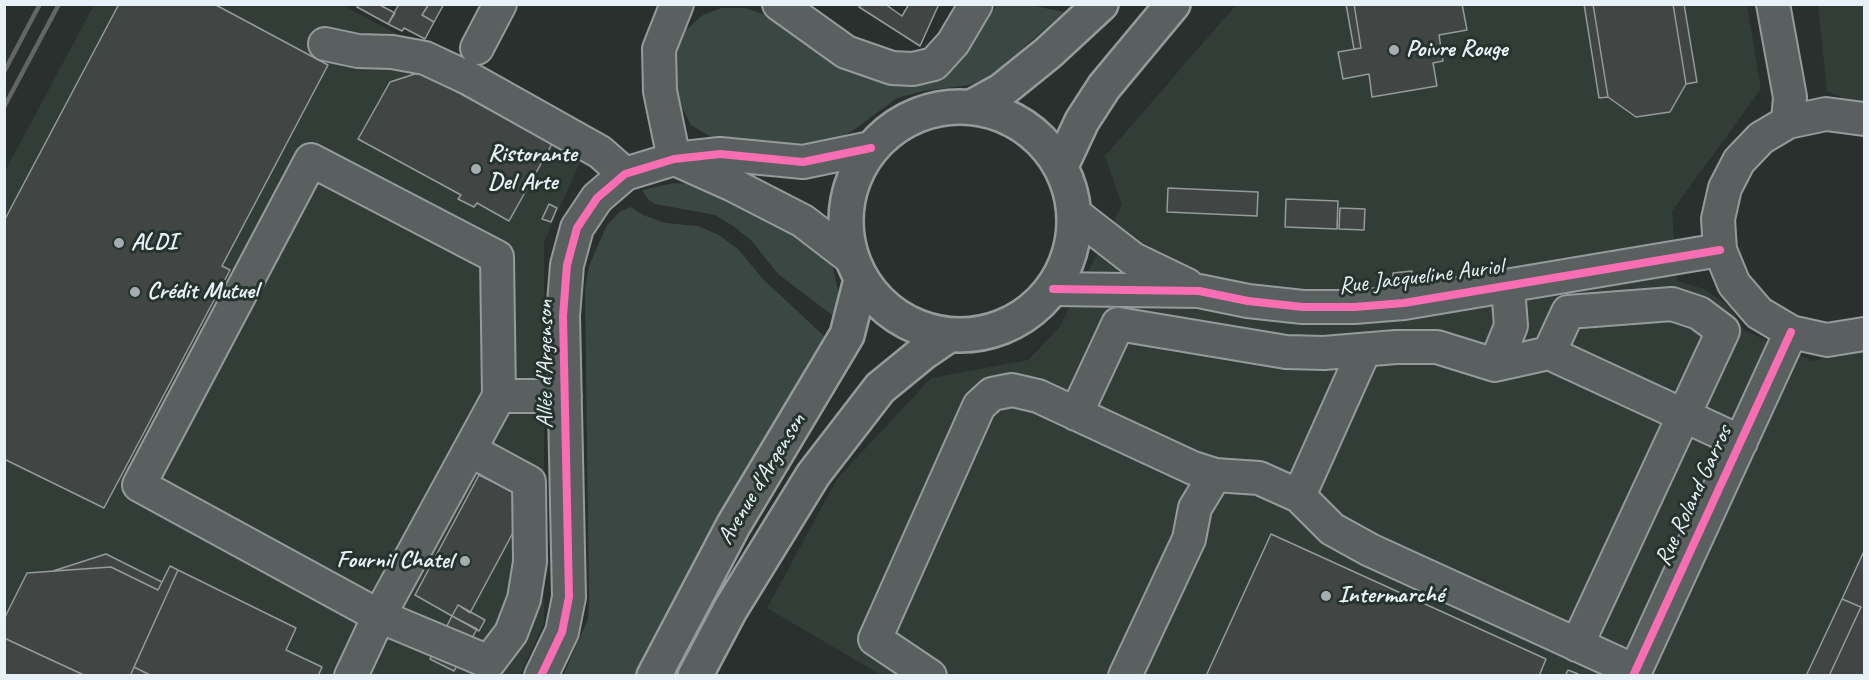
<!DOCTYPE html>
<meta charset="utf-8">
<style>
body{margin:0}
#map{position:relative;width:1869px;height:680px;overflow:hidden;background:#29302d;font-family:Caveat,sans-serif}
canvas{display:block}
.frame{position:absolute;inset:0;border:6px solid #e8f1f8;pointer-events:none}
</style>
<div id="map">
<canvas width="1869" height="680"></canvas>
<div class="frame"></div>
</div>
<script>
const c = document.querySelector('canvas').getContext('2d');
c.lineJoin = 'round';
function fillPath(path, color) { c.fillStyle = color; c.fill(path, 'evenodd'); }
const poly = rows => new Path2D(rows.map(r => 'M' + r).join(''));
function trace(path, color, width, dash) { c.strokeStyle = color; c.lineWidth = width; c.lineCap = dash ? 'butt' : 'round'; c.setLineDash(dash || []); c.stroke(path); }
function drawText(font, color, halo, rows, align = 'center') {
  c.font = font + ' Caveat,sans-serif'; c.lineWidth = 6; c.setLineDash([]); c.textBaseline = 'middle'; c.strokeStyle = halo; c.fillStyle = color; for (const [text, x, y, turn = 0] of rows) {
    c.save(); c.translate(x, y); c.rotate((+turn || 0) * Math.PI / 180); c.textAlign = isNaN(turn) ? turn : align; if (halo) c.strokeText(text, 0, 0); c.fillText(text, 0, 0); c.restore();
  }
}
fillPath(poly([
 [94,5,342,5,502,89,593,134,544,242,544,623,520,675,5,675,4,173],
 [1236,5,1747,5,1761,89,1672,211,1677,281,1704,289,1728,305,1744,330,1813,361,1864,347,1864,675,881,675,767,608,837,479,931,378,1028,360,1059,328,1122,205,1105,156],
 [1818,5,1864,5,1864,107,1827,91]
]), '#323d38');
fillPath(poly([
 [997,5,1030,5,1064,12,990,77,970,85,923,91,897,98,851,132,830,142,802,146,711,137,691,125,677,98,671,77,675,49,687,29,703,15,722,8,745,8,766,15,859,75,886,81,952,66],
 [674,183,692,184,795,227,824,251,833,268,840,300,836,318,778,274,752,241,733,226,715,215,655,204,648,199,642,190],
 [631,207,643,215,665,223,698,226,719,235,738,249,763,279,824,336,690,567,637,675,563,676,588,619,589,603,585,290,589,266,607,225,621,211]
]), '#3b4743');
const building = poly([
 [119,4,214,4,328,65,222,266,230,270,104,508,4,459,4,221,119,4],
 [359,4,378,4,395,13,388,24,357,7,359,4],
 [399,4,429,4,422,15,434,22,425,39,404,28,402,31,388,24,399,4],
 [429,4,444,4,434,22,422,15,429,4],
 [861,4,885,4,902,16,909,4,939,4,920,46,859,7,861,4],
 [1346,4,1354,4,1361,48,1354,49,1346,4],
 [1354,4,1462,4,1467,30,1439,35,1443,61,1433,63,1437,86,1372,97,1369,74,1343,79,1338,52,1361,48,1354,4],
 [1584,4,1593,4,1608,97,1599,98,1584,4],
 [1593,4,1673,4,1686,84,1670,112,1636,117,1608,97,1593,4],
 [1673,4,1684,4,1697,82,1686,84,1673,4],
 [421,72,552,144,509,221,477,203,474,207,458,199,461,195,358,139,390,82,421,72],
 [1168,188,1258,192,1257,216,1167,212,1168,188],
 [1286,199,1338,201,1337,229,1285,227,1286,199],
 [549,204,557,208,551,222,542,219,549,204],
 [1340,208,1365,209,1364,230,1339,229,1340,208],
 [1412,271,1412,280,1393,281,1393,273,1412,271],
 [479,475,515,493,516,527,470,613,458,605,452,616,415,595,479,475],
 [1271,534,1546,659,1539,676,1206,676,1271,534],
 [1864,551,1864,676,1829,676,1861,607,1842,599,1864,551],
 [106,554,162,582,158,590,111,567,53,571,106,554],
 [170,566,178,570,130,676,86,676,4,638,4,619,27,573,111,567,158,590,170,566],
 [178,570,296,628,286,650,322,667,318,676,152,676,134,667,178,570],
 [1842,599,1861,607,1829,676,1806,676,1842,599],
 [458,605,485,620,479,631,452,616,458,605],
 [452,616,477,629,454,671,430,659,452,616],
 [4,638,86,676,4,676,4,638],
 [134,667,152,676,130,676,134,667],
 [1568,670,1578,674,1577,676,1565,676,1568,670]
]);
fillPath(building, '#414644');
trace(building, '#959a9a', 1.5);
const minor = poly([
 [779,4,846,52,892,68,913,69,934,64,953,43,976,4],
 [1773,4,1790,97,1788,122],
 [325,44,358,51,392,52,425,58,470,79,600,152,625,174],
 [477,48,500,4],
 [1864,119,1826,114,1788,122,1761,138,1739,161,1725,188,1718,219,1720,250,1734,284,1759,313,1791,332,1827,340,1864,334],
 [674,159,660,91,659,49,677,4],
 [675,159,733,185,803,221,851,258],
 [1075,214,1133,259,1187,285],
 [1053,289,1199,291,1248,301,1303,307,1354,307,1404,303,1720,250],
 [1549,353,1568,312,1672,304,1699,313,1723,331,1577,645],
 [1495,365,1511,326,1508,287],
 [1076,414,1118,324,1286,352,1324,353,1396,347,1437,347,1495,365,1549,353,1741,442],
 [470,450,529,482,530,562,524,599,511,633,489,662,379,616,139,485,311,160,497,257,499,396],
 [1299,496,1364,351],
 [351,676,379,616,499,396,565,396],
 [541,676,562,632,569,597,563,316,567,265,577,228,597,198,625,174,674,159,720,154,803,162,871,148],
 [930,676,875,639,979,406,992,394,1012,390,1038,396,1193,468,1215,475,1259,478,1299,496,1332,529,1370,550,1635,671],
 [1125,676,1189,539,1195,508,1215,475],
 [1633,676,1791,332]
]);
const major = poly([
 '846 221a114 114 0 1 1 228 0a114 114 0 1 1-228 0Z',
 [972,107,1001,91,1048,53,1101,4],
 [1061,166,1082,121,1104,87,1173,4],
 [654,676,733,526,847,335,861,280],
 [695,676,730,610,813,475,880,388,924,352,949,335]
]);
trace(minor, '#959a9a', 36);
trace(major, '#959a9a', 38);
trace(minor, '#5a6060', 32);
trace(major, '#5a6060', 33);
trace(poly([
 [4,72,40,4],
 [4,107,59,4]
]), '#626665', 4.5);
trace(poly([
 [1053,289,1199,291,1248,301,1303,307,1354,307,1404,303,1720,250],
 [541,676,562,632,569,597,563,316,567,265,577,228,597,198,625,174,674,159,720,154,803,162,871,148],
 [1633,676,1791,332]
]), '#f96db3', 8);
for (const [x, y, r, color] of [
 [1394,50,6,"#a5adb1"],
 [476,169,6,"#a5adb1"],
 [119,243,6,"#a5adb1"],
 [135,292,6,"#a5adb1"],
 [465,561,6,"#a5adb1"],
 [1326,596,6,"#a5adb1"]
]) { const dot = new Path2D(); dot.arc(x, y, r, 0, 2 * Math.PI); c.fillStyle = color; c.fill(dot); trace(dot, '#26332d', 2); }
drawText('bold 24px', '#e8f1f8', '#26332d', [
 ["Poivre Rouge",1406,50],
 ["Ristorante",488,155],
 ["Del Arte",488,183],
 ["ALDI",131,243],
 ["Crédit Mutuel",147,292],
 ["Fournil Chatel",453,561,"right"],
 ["Intermarché",1338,596]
], 'left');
drawText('24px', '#e8f1f8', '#26332d', [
 ["Rue Jacqueline Auriol",1421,277,-7],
 ["Allée d’Argenson",546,364,-90],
 ["Avenue d'Argenson",762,479,-59],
 ["Rue Roland Garros",1694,496,-65]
]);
</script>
